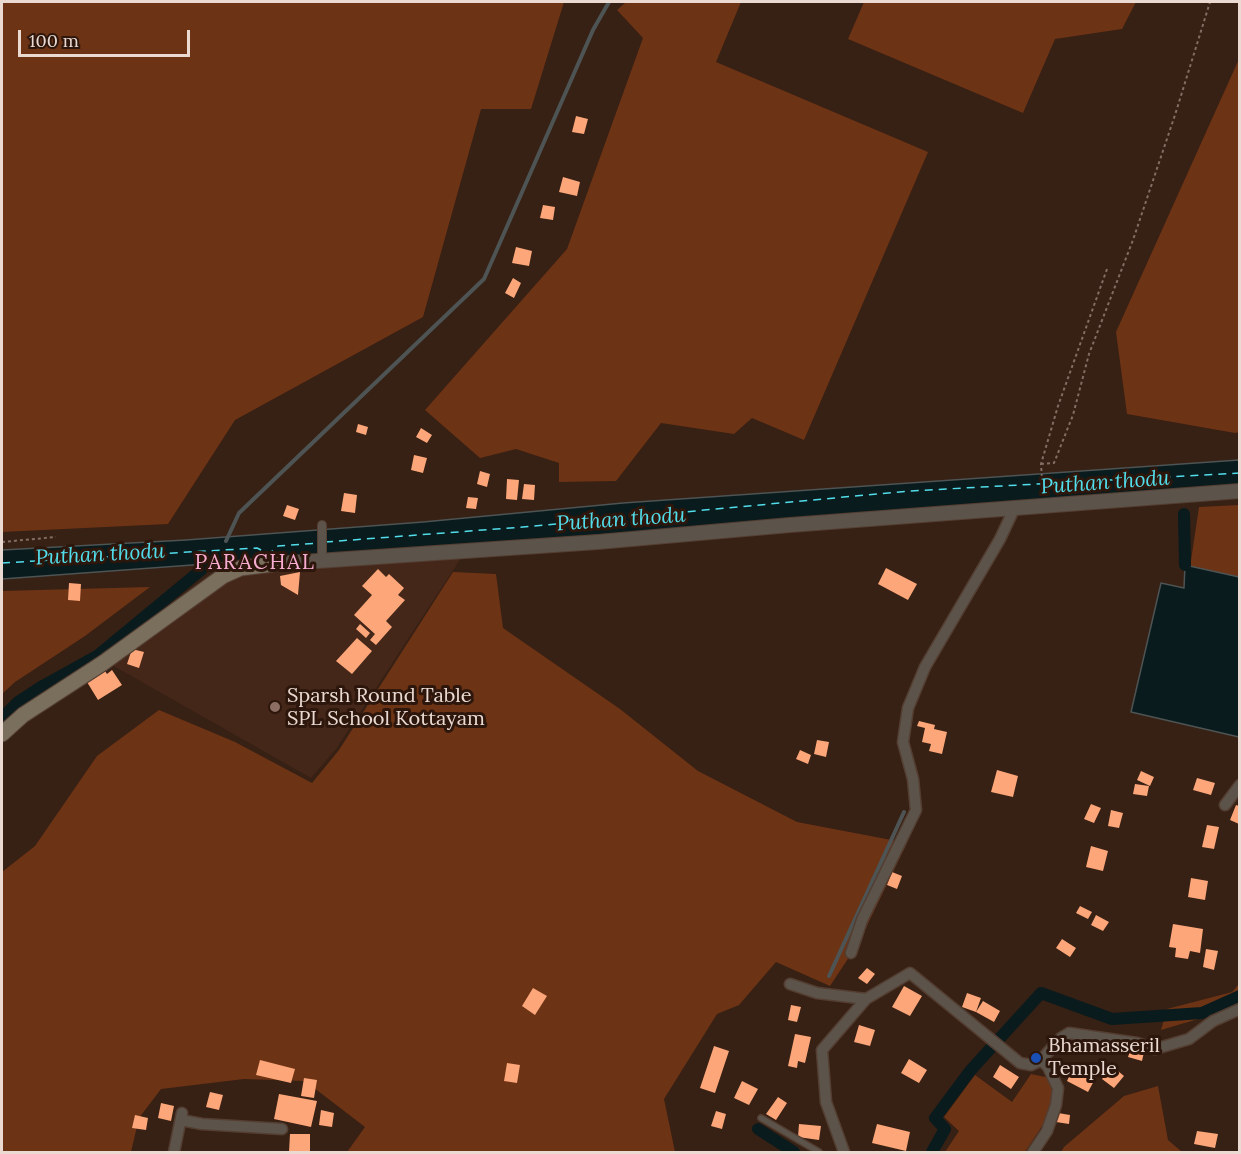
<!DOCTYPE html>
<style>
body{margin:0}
#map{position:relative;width:1241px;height:1154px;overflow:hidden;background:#372014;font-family:Lora,serif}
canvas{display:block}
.frame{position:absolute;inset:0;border:3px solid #eadad2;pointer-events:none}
.scale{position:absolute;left:18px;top:30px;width:172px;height:27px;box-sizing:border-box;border:3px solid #eadad2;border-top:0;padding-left:8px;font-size:18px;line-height:21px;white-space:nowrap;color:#eadad2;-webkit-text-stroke:4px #2d160b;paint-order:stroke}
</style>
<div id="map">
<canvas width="1241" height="1154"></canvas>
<div class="frame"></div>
<div class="scale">100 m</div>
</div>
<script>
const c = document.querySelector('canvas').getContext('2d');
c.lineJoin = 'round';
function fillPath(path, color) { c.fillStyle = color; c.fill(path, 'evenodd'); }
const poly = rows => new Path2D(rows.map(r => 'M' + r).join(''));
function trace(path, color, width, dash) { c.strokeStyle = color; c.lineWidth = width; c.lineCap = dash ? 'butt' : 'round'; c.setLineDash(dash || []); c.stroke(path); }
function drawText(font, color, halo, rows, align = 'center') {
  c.font = font + ' Lora,serif'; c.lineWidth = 6; c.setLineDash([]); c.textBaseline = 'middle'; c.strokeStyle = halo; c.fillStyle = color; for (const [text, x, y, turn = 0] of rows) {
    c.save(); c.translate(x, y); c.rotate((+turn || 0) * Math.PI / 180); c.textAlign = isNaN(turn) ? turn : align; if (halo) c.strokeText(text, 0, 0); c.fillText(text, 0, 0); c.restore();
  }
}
fillPath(poly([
 [463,555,336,749,311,778,112,665,229,579,243,572]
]), '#452719');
fillPath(poly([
 [2,2,564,2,531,109,481,109,423,317,235,420,168,524,2,532],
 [626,2,741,2,716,62,928,152,804,440,752,418,734,434,661,423,616,481,559,482,559,463,516,449,480,458,425,410,567,249,643,38,617,10],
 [864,2,1136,2,1122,29,1055,39,1023,113,848,39],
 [1239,59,1240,432,1235,433,1127,414,1116,332],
 [1239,505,1239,642,1181,627,1199,507],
 [453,572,496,574,503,628,620,709,698,771,797,822,907,843,859,942,830,986,776,962,739,1005,717,1014,664,1099,675,1152,347,1152,365,1127,305,1081,244,1079,161,1089,139,1118,131,1152,2,1152,2,872,35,846,97,756,159,710,235,742,312,783,339,750],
 [150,587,85,636,15,682,2,694,2,591],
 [1239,984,1239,1002,1222,1008,1205,1017,1161,1030,1167,1009,1232,992],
 [1031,1074,1050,1078,1053,1097,1046,1120,1025,1152,945,1152,959,1131,944,1117,975,1075,1012,1102],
 [1158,1086,1168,1140,1182,1152,1061,1152,1064,1147,1124,1096]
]), '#6d3315');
const water = poly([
 [1239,460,1239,488,2,579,2,550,186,540,423,522,623,503,1239,460],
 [1185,565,1239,577,1239,737,1131,712,1161,583,1184,588,1185,565]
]);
fillPath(water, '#0a1b1d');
trace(water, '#4d5453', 1.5);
trace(poly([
 [226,541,239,513,484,279,593,30,609,2],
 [829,976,904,812]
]), '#4d5453', 4);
trace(poly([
 [1184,514,1185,565],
 [2,718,18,702,41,687,97,656,201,570,217,553],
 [758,1129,794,1152],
 [932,1152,945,1129,935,1118,970,1071,1041,993,1112,1019,1202,1013,1240,996]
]), '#0a1b1d', 12);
trace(poly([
 [325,542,523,527,909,491,1240,473],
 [2,563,257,548,269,554,278,546,320,543]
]), '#52ddeb', 1.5, [8, 6]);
fillPath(poly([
 [576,116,588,119,584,134,572,132],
 [563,177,580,182,577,196,559,192],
 [543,205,555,207,553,220,540,218],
 [516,247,532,251,529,266,512,263],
 [513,278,521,283,514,298,505,293],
 [358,424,368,427,366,435,356,432],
 [421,428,432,435,427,443,416,437],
 [414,455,427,458,423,473,411,470],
 [480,471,490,474,487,487,477,484],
 [507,479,519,480,517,500,506,499],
 [524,484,535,485,534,500,522,499],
 [344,493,357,495,355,513,341,511],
 [468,497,478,498,476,509,466,508],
 [287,505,299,509,295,520,283,516],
 [886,568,917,584,908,600,878,584],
 [378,569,386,577,389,574,404,588,398,595,405,600,386,621,392,627,376,645,370,640,375,634,354,615,372,595,362,586],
 [300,572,298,595,281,585,280,576],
 [69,583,81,584,80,601,68,600],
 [360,624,370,633,366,638,356,629],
 [357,638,372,651,352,674,336,661],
 [132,649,144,652,139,668,127,664],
 [112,670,122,685,98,700,87,682,105,671,107,674],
 [919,721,935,725,934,729,947,732,942,754,929,751,931,744,922,742,925,728,917,726],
 [817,740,829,742,826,757,814,754],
 [800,750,811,755,808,764,796,759],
 [997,770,1018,776,1013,797,991,792],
 [1141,771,1154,777,1150,786,1137,780],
 [1197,778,1215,783,1211,795,1193,790],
 [1135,784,1149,786,1147,796,1133,794],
 [1091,804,1101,808,1094,823,1084,819],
 [1236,805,1239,806,1239,824,1230,820],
 [1111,810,1123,813,1119,828,1108,826],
 [1207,825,1219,827,1214,849,1202,847],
 [1091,846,1108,851,1103,871,1086,867],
 [892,872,902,876,897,889,887,885],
 [1191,878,1208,881,1205,900,1188,897],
 [1080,906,1092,912,1088,919,1076,913],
 [1096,915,1109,922,1103,931,1091,925],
 [1173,924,1203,929,1200,953,1190,951,1188,959,1175,957,1176,948,1169,947],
 [1062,939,1076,948,1070,957,1056,948],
 [1206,949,1218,951,1214,970,1203,967],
 [867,968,875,974,867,984,858,978],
 [904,986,922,996,910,1016,892,1007],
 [533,988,547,996,535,1015,522,1006],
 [967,993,981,998,976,1012,962,1007],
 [983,1001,1000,1011,994,1022,976,1012],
 [791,1005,801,1007,797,1022,788,1020],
 [859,1025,875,1030,870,1046,854,1042],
 [795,1034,811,1037,805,1063,798,1061,797,1068,788,1066],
 [714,1046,729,1051,715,1093,700,1088],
 [1131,1048,1144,1052,1142,1061,1128,1057],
 [909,1059,927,1070,919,1083,901,1073],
 [260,1060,295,1069,291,1083,256,1075],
 [507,1063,520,1065,517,1083,504,1081],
 [1091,1063,1101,1068,1088,1092,1067,1081,1074,1066,1087,1072],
 [1000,1065,1019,1077,1011,1089,993,1077],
 [1112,1066,1124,1076,1114,1088,1102,1079],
 [304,1078,317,1080,314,1098,301,1096],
 [742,1081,758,1089,749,1105,734,1098],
 [210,1092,223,1095,219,1110,206,1107],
 [279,1094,317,1101,311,1127,274,1119],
 [778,1097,787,1103,776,1120,766,1114],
 [161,1103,174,1106,171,1121,158,1118],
 [321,1110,334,1113,332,1127,319,1125],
 [716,1111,726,1114,722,1129,711,1126],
 [1058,1113,1070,1115,1069,1124,1056,1122],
 [135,1115,148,1118,146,1130,132,1128],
 [799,1124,821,1126,819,1140,798,1137],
 [877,1124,910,1132,906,1151,872,1143],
 [1197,1131,1218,1134,1215,1148,1194,1144],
 [290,1134,310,1134,310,1152,289,1152]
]), '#fca679');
const service = poly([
 [761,1118,819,1152]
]);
const pedestrian = poly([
 [322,561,322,525]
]);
const minor = poly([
 [1225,805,1240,785],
 [851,953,862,920,916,810,913,779,903,742,908,708,925,667,1000,539,1015,507],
 [790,984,817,993,866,999],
 [181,1120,202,1124,282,1129],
 [174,1152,182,1113],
 [844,1152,826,1102,822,1050,866,999,910,973,1020,1063,1031,1065,1040,1061,1061,1038,1069,1033,1137,1043,1155,1049,1189,1039,1213,1021,1240,1009],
 [1033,1152,1047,1131,1056,1105,1058,1088,1048,1067,1041,1060]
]);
const tertiary = poly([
 [273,564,598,542,790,525,1240,491]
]);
const secondary = poly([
 [2,734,23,715,103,663,223,576,241,568,273,564]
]);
trace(service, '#543e32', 8);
trace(pedestrian, '#543e32', 10);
trace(minor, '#543e32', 13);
trace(tertiary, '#543e32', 16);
trace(secondary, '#543e32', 17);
trace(poly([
 [1041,464,1054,463,1073,415,1089,354,1133,240,1175,115,1210,2],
 [1043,495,1041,464,1058,406,1107,269],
 [2,542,56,537]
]), '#826e64', 2, [3, 3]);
trace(service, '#5c544a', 5);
trace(pedestrian, '#5c544a', 8);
trace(minor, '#5c544a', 10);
trace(tertiary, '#5c544a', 14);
trace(secondary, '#7a6e5d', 15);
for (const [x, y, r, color] of [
 [275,707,6,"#8d6e63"],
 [1036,1058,6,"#1a4fb4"]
]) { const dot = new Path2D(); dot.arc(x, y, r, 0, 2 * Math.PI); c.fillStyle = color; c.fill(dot); trace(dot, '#2d160b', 2); }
drawText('20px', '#eadad2', '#2d160b', [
 ["Sparsh Round Table",287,696],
 ["SPL School Kottayam",287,719],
 ["Bhamasseril",1048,1046],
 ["Temple",1048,1069]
], 'left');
drawText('italic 21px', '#52ddeb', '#2d160b', [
 ["Puthan thodu",1105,483,-4],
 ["Puthan thodu",621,520,-4],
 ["Puthan thodu",100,555,-3]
]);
c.letterSpacing = '1.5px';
drawText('21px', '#f8acd1', '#2d160b', [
 ["PARACHAL",255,563]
]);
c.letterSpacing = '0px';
</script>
